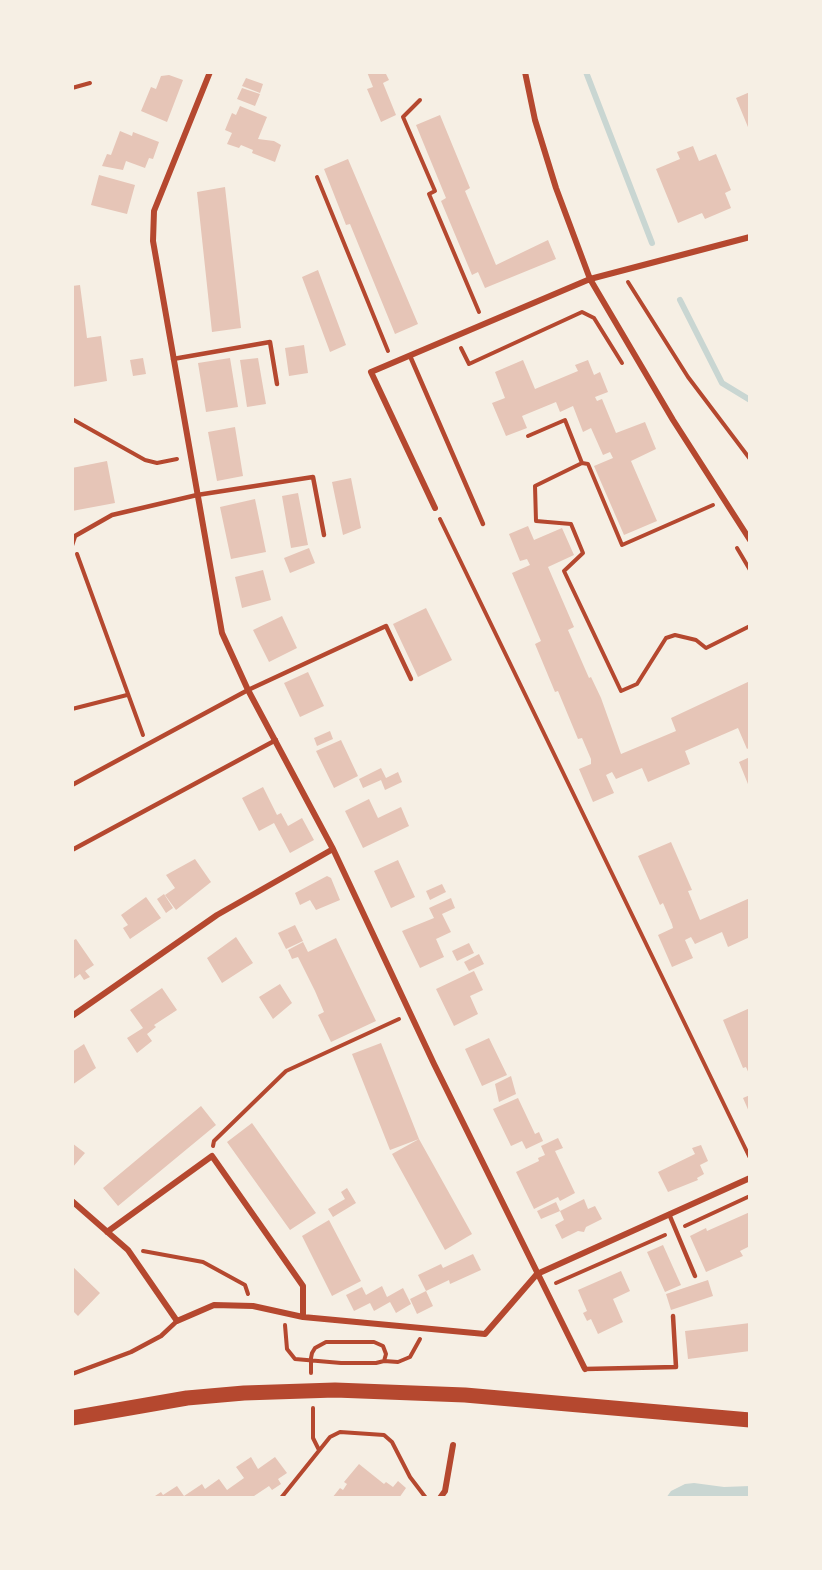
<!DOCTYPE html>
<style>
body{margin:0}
#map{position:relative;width:822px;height:1570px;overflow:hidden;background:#f6efe4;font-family:Quicksand,sans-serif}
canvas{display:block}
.frame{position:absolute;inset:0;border:74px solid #f6efe4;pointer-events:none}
</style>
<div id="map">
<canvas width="822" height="1570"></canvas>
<div class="frame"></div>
</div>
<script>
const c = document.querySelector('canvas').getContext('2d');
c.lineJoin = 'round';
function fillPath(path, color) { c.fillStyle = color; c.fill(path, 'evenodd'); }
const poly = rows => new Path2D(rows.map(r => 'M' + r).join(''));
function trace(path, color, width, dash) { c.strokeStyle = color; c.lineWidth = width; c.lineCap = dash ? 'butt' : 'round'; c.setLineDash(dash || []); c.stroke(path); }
fillPath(poly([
 [694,1483,724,1487,750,1486,750,1498,666,1498,671,1491,685,1484]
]), '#c9d6d2');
trace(poly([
 [586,72,652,243],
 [680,300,722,383,750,400]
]), '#c9d6d2', 6);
fillPath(poly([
 [367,72,385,72,389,80,383,83,396,115,381,122,367,89,373,87],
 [169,75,183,80,167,122,141,111,151,87,156,89,161,76],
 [246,78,263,84,260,93,242,86],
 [242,88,260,94,255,106,237,99],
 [750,92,750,132,736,98],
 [240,106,267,117,258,139,274,141,281,145,275,162,252,153,253,150,241,145,239,148,227,144,232,133,225,130,232,113,236,115],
 [440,115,470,188,465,191,496,265,548,240,556,259,485,288,478,272,472,275,441,201,446,198,416,125],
 [120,131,132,136,133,132,159,142,153,159,149,158,145,168,126,161,123,170,102,166,107,154,111,155],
 [693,146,699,161,716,154,731,190,725,193,731,208,705,219,702,213,678,223,656,169,680,159,677,152],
 [348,159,418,324,395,334,350,224,346,225,324,169],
 [99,175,135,185,127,214,91,205],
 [225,187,241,328,212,332,197,192],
 [318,270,346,345,330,352,302,277],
 [80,285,87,338,101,336,107,381,72,387,72,286],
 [304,345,308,373,289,376,285,348],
 [143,358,146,374,133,376,130,360],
 [230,358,238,407,206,412,198,363],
 [258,358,266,404,247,407,240,360],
 [523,360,535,389,578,371,575,365,588,360,594,375,600,372,608,392,595,397,597,401,602,399,616,433,645,422,656,449,631,461,657,521,624,535,594,466,613,458,610,452,603,455,591,428,583,432,573,406,560,412,556,402,522,416,527,428,506,436,492,403,505,398,495,372],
 [235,427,243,476,217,481,208,432],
 [107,461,115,503,72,511,72,468],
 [351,478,361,528,343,535,332,482],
 [298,493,308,545,291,548,282,496],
 [255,499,266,552,231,559,220,507],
 [528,526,534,540,562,528,574,555,548,567,574,627,568,630,589,678,591,677,601,698,621,754,676,731,671,718,750,681,750,747,747,749,738,728,685,751,690,764,648,782,642,768,616,779,612,772,606,775,614,793,593,802,579,769,591,764,591,759,582,738,578,739,558,691,555,692,535,644,541,641,512,573,530,565,527,559,520,561,509,534],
 [309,548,315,563,290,573,284,558],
 [263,570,271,600,242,608,235,577],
 [426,608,452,660,418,677,393,624],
 [282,616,297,648,269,662,253,630],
 [308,672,324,706,300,717,284,683],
 [330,731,333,739,317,746,314,738],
 [341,740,358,776,334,788,316,751],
 [750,757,750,789,739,762],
 [381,768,386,778,398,772,402,782,385,790,381,780,363,788,359,779],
 [263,787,277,815,281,813,288,826,302,818,314,840,290,853,274,823,259,831,242,798],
 [369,799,378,818,401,807,409,826,363,848,345,811],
 [671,842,692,890,688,891,700,920,750,898,750,937,728,947,722,932,695,944,691,937,685,940,693,958,672,967,658,935,673,928,672,924,663,903,660,905,638,856],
 [195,859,211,882,176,910,165,895,175,888,166,875],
 [398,860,415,897,391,908,374,871],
 [327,876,331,878,340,900,316,910,310,900,300,905,295,893],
 [442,884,446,892,430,900,426,891],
 [164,894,173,908,166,913,157,899],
 [146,897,161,918,130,939,123,928,128,925,121,915],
 [451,898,455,908,442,914,451,932,436,939,444,957,420,968,402,931,434,918,429,908],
 [295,925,303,941,286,949,278,933],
 [236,937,253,963,222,983,207,958],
 [336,938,376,1021,331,1042,318,1015,324,1012,315,991,298,957,292,959,288,950,303,942,308,952],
 [76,939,94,965,85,971,90,977,84,980,80,974,72,980,72,941],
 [469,943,474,953,457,961,452,951],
 [479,954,484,964,469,971,464,962],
 [474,971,483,990,470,996,478,1014,454,1026,436,989],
 [280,984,292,1003,273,1019,259,997],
 [162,988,177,1010,154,1025,156,1027,147,1034,152,1041,137,1053,127,1038,143,1028,130,1010],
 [750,1008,750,1076,746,1067,743,1068,723,1020],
 [489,1038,507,1075,482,1086,465,1049],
 [381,1043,419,1139,472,1234,445,1250,392,1154,419,1139,390,1150,352,1054],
 [84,1044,96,1068,72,1085,72,1052],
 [511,1076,516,1094,499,1102,495,1084],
 [750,1095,750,1114,743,1098],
 [518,1098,535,1134,539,1132,543,1141,526,1149,522,1141,511,1146,493,1109],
 [201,1106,216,1125,118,1206,103,1188],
 [252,1123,316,1213,290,1230,227,1142],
 [558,1138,563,1148,555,1151,575,1193,560,1201,558,1197,534,1209,516,1172,539,1161,538,1158,545,1155,541,1146],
 [72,1143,85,1153,72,1168],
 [701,1145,708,1161,700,1165,704,1174,697,1178,698,1180,668,1192,658,1172,695,1154,692,1148],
 [347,1188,356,1203,333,1217,328,1209,345,1199,341,1192],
 [584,1199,588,1209,595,1206,602,1219,586,1227,584,1232,578,1231,562,1239,555,1225,564,1220,560,1211],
 [556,1202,560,1211,541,1219,537,1211],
 [750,1212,750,1246,740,1251,743,1256,706,1272,690,1236,706,1228,707,1231],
 [329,1220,361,1281,332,1296,302,1236],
 [663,1245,681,1285,665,1292,647,1252],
 [473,1254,481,1270,450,1284,449,1280,426,1291,433,1306,417,1314,410,1299,426,1291,418,1275,441,1264,443,1268],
 [72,1266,100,1293,78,1316,72,1310],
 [621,1271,630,1291,613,1299,623,1322,598,1334,591,1319,587,1321,583,1313,587,1311,578,1290],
 [708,1280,713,1296,671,1310,666,1294],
 [382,1286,387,1297,403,1288,411,1304,396,1313,390,1302,374,1311,370,1303,354,1311,346,1295,362,1287,366,1295],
 [750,1323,750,1351,688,1359,685,1331],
 [251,1457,258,1469,275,1457,287,1473,278,1479,281,1484,272,1490,269,1486,251,1498,152,1498,161,1492,163,1495,177,1486,184,1496,202,1484,205,1489,219,1479,227,1490,244,1478,236,1467],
 [359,1464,384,1484,386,1482,393,1487,398,1481,406,1488,399,1498,332,1498,340,1488,343,1490,347,1484,344,1482]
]), '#e6c5b7');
trace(poly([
 [72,88,90,83],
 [420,100,403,117,435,191,429,194,479,312],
 [317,177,388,351],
 [628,282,688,377,750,459],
 [461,348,469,364,582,312,594,318,622,363],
 [72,419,145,460,157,463,177,459],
 [528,436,565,420,582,463,535,486,536,521,571,524,583,553,564,571,621,691,637,684,666,638,675,635,696,640,706,648,750,626],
 [582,463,588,464,622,545,713,505],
 [440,519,750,1158],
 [737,548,750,570],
 [77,554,143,735],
 [72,709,127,695],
 [213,1146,214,1141,286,1071,399,1019],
 [685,1226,750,1196],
 [143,1251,203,1262,245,1285,248,1294],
 [556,1283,665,1235],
 [285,1325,287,1349,295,1359,341,1363,376,1363,384,1361,386,1354,383,1346,374,1342,326,1342,315,1348,312,1353,311,1358,311,1373],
 [384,1361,398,1362,410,1357,420,1339],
 [313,1408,313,1438,319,1450],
 [281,1498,330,1437,340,1432,384,1435,392,1442,410,1477,426,1498]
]), '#b5482f', 4);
trace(poly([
 [410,356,483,524],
 [173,359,270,342,277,384],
 [72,545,75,536,112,515,197,495,313,477,324,535],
 [72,785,248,690,386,626,411,679],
 [72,850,276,740],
 [669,1214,695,1276],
 [585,1369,676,1367,673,1316],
 [72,1374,131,1352,161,1336,177,1321]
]), '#b5482f', 4.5);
trace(poly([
 [210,72,154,211,153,241,222,633,248,690,333,849,434,1064,585,1369],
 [525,72,535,120,556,188,590,279,673,420,750,540],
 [435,508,371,372,590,279,750,237],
 [72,1016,217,915,333,849],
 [72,1201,128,1250,177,1321,214,1305,253,1306,303,1317,485,1334,537,1274,750,1178],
 [107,1232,212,1156,303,1286,303,1317],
 [440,1498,445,1491,453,1445]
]), '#b5482f', 6);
trace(poly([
 [72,1418,187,1398,244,1393,335,1390,465,1395,750,1420]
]), '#b5482f', 15);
</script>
